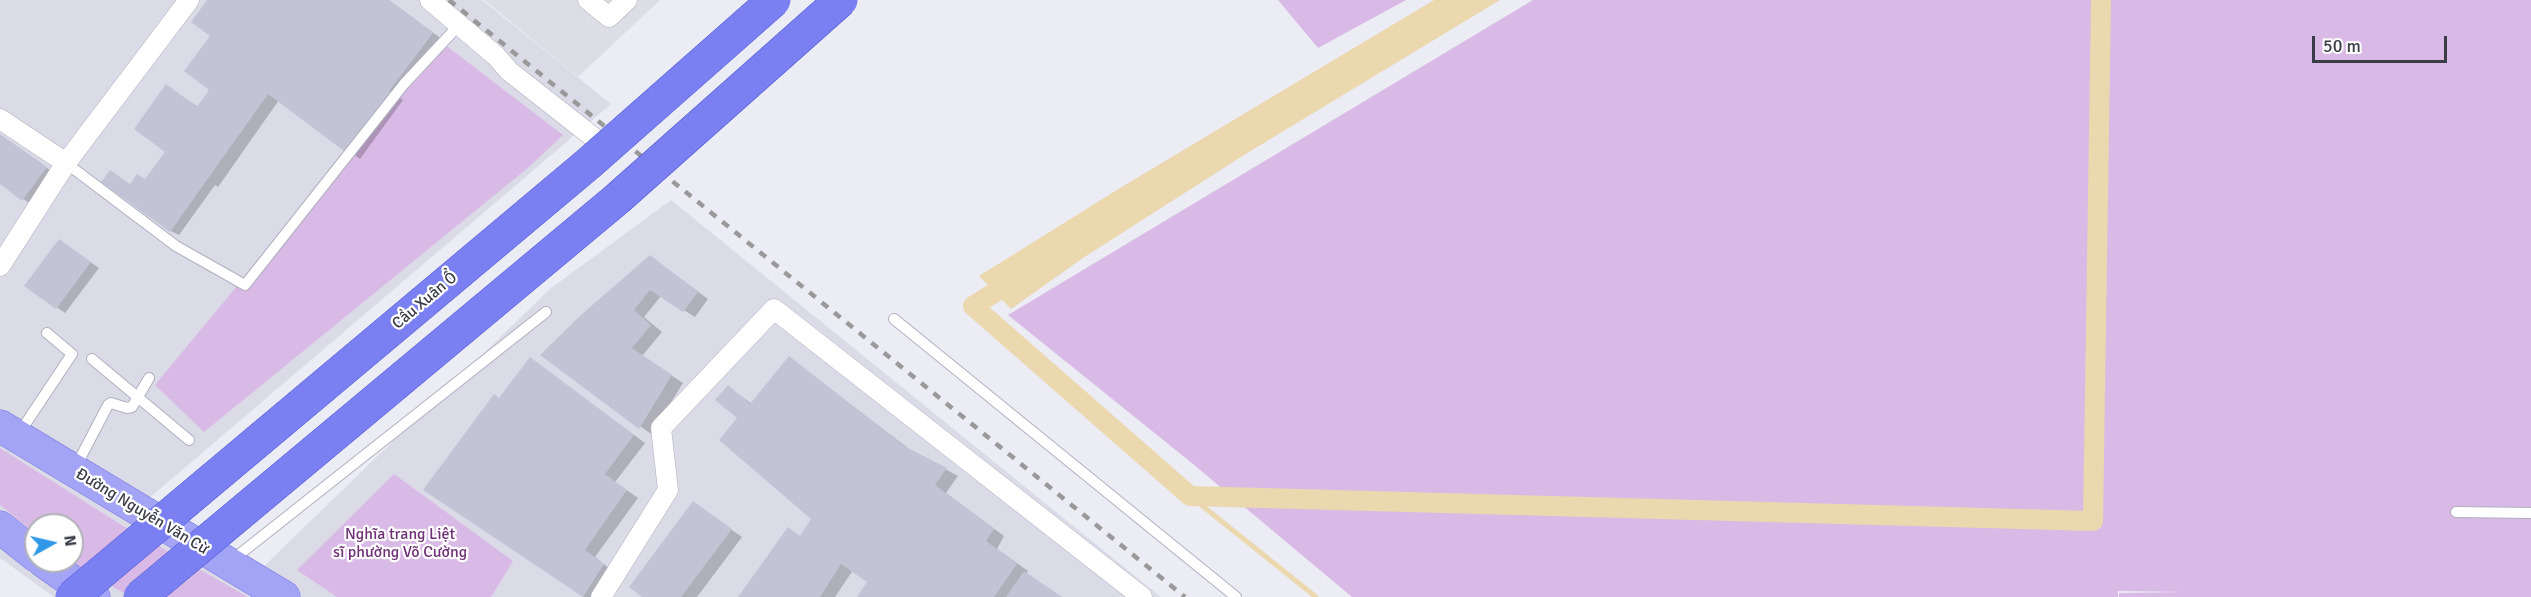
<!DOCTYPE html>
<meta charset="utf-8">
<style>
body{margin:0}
#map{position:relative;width:2531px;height:597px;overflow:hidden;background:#ececf5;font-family:Signika,sans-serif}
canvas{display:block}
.north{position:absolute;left:24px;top:513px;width:60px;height:60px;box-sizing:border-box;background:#fff;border:2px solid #b0b1b6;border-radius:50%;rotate:82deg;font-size:16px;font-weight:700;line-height:24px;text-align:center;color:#3a3c48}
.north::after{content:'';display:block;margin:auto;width:21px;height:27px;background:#3098e7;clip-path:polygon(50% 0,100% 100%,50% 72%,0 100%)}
.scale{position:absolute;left:2312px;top:36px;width:135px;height:27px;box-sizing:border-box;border:3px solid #3a3c48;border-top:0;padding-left:8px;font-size:18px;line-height:21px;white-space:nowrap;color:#3a3c48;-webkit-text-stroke:4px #fff;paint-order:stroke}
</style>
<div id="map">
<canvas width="2531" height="597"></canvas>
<div class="north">N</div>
<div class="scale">50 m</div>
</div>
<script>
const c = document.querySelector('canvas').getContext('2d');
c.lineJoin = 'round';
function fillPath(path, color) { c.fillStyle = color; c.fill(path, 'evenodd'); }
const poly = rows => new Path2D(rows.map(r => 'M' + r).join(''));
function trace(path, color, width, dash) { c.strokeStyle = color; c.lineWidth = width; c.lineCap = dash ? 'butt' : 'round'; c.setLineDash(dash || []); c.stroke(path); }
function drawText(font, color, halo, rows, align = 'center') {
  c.font = font + ' Signika,sans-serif'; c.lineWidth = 4.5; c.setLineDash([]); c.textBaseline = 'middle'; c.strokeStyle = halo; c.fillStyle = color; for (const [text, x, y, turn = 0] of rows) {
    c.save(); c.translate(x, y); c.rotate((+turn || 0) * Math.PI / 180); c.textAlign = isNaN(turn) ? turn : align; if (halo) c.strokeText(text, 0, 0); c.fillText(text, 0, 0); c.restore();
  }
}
fillPath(poly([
 [0,0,482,0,611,104,147,500,260,570,550,289,671,200,1161,597,54,597,0,558],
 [36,525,72,525,72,561,36,561]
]), '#dbdbe8');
fillPath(poly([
 [484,0,660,0,578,77]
]), '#dddee5');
fillPath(poly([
 [1278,0,1406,0,1318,48],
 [1533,0,2531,0,2531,597,2119,597,2119,593,2187,592,2118,591,2118,597,1352,597,1193,464,1008,315],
 [440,41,563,135,529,167,204,432,155,385],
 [0,448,120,524,248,597,131,597,80,568,70,561,72,525,36,525,36,534,0,505],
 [394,474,513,561,491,597,337,597,297,570]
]), '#d9b9e5');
fillPath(poly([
 [1434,0,1500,0,1244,155,1083,258,1011,309,979,276,1120,188]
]), '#ebd8af');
fillPath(poly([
 [209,0,389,0,443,40,400,98,403,100,360,159,279,100,218,187,215,185,179,235,171,231,131,185,146,181,167,151,167,86,198,107,211,89,212,35],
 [0,135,54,173,32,205,0,183],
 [60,241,99,268,65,313,27,286],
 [651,257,708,299,695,317,661,296,644,317,662,332,642,356,683,383,651,434,542,355],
 [790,358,913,452,958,476,946,493,1004,536,997,549,1028,571,1026,574,1062,597,858,597,869,581,853,570,835,597,740,597,801,537,813,519,739,418,728,387,752,404],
 [531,359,645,443,615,482,638,498,595,557,614,572,598,597,583,597,500,399],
 [693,503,742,537,697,597,645,597]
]), '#0003');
trace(poly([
 [1190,496,1316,597]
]), '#ebd8af', 5);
trace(poly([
 [1016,279,973,306,1190,496,2093,521,2101,0]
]), '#ebd8af', 20);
fillPath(poly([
 [207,0,389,0,433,33,389,91,393,93,348,154,268,94,170,232,101,182,110,170,130,184,137,174,145,179,165,152,134,129,166,84,197,107,209,90,184,71,210,36,191,22],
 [0,134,47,167,22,201,0,184],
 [59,239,91,262,56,309,24,286],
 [650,255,698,292,683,312,650,290,634,310,651,325,632,348,672,375,639,429,540,355,581,315],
 [789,356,904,446,947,468,935,485,994,529,986,541,1017,564,994,597,857,597,867,582,841,564,820,597,738,597,788,527,800,536,811,519,719,440,737,418,715,400,728,385,750,404],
 [530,357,634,435,605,474,627,490,585,550,604,564,583,597,423,490,494,394,499,398],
 [693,501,732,529,681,597,642,597,629,587],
 [1024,571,1062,597,1006,597]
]), '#c2c4d5');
const service = poly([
 [66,163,176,246,245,285,404,84,459,25],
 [894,319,1236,597],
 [92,359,189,440],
 [18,435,72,354,47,333],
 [75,468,108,405,111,403,127,408,132,407,149,378],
 [2456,512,2531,513],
 [231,561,546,312]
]);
const minor = poly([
 [430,0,496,56,509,71,593,137],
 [588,0,609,17,627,0],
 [0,119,66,163],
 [0,266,66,163,189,0],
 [601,597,668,490,661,428,774,309,1142,597]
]);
const primary = poly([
 [0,426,284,597],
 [0,527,36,556],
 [43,561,94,597]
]);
trace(service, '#afb0bf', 12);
trace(minor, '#afb0bf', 21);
trace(primary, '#7476da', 33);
trace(service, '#fff', 10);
trace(minor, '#fff', 20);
trace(primary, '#a4a4f6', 32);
trace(poly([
 [449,0,1185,597]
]), '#999', 4.5, [8, 8]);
const motorwayBridge = poly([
 [72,597,588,164,774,0],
 [140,597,617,199,841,0]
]);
trace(motorwayBridge, '#4a56d0', 34, []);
trace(motorwayBridge, '#7a80f1', 33);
drawText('16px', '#3a3c48', '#fff', [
 ["Cầu Xuân Ổ",425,301,-40],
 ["Đường Nguyễn Văn Cừ",142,512,31]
]);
drawText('16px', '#6f3176', '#fff', [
 ["Nghĩa trang Liệt",400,535],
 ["sĩ phường Võ Cường",400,553]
]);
</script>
